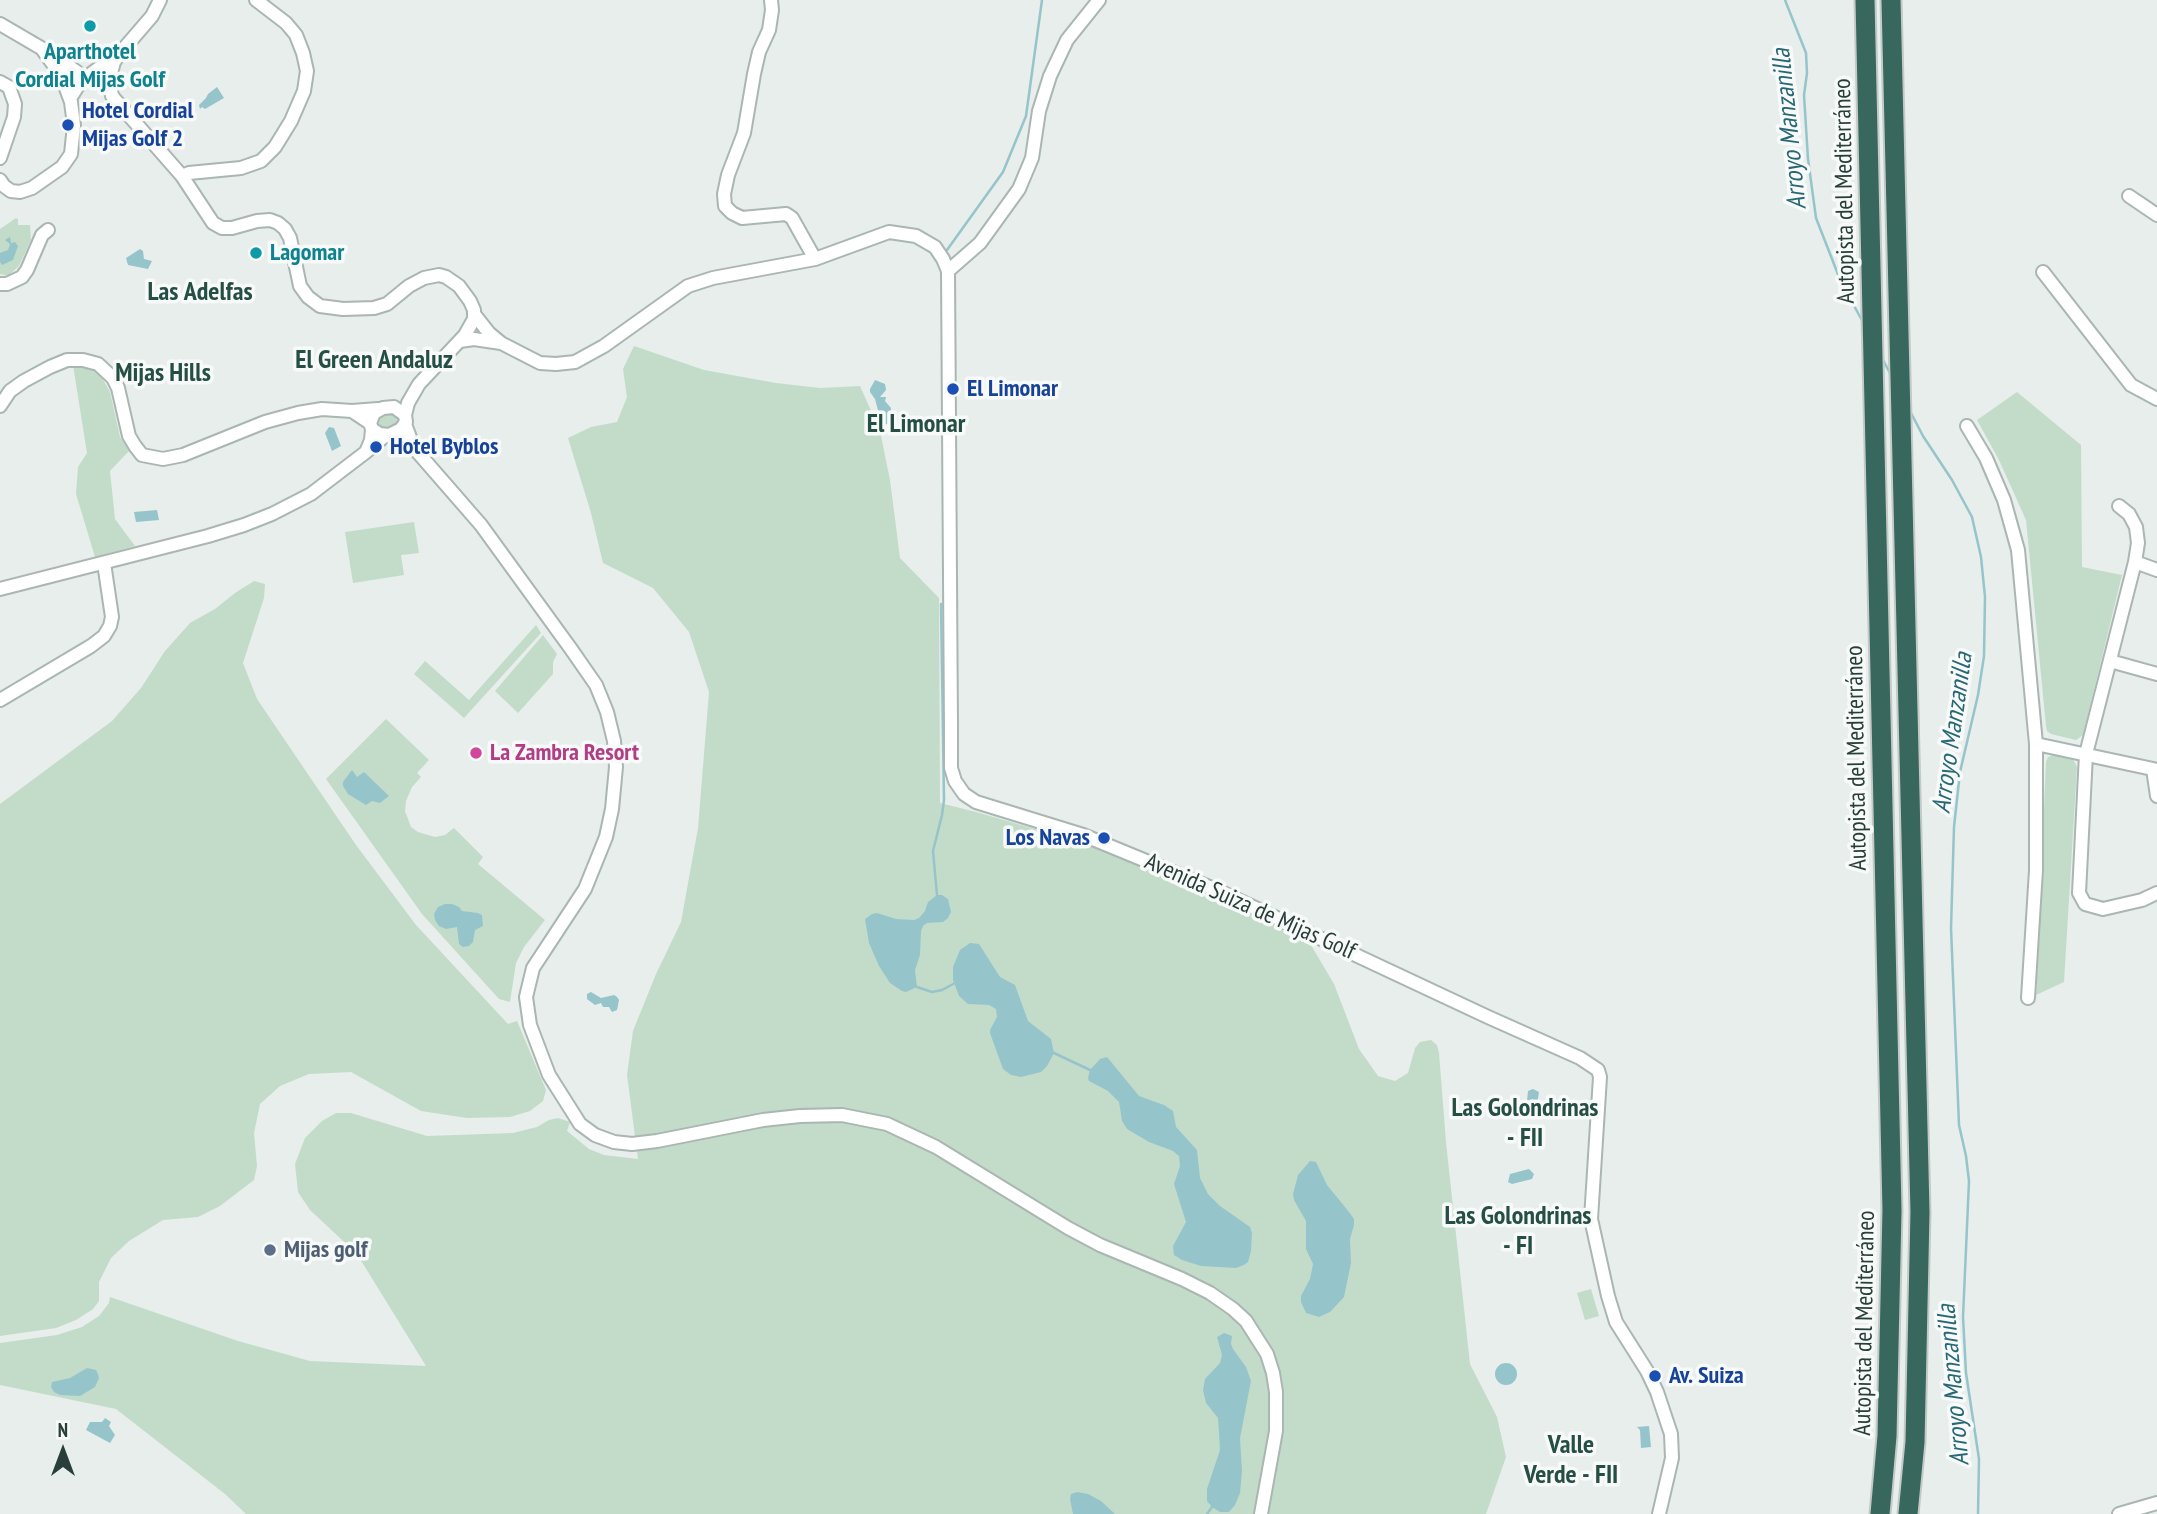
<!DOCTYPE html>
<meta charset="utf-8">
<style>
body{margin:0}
#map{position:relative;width:2157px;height:1514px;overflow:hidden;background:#e7eeeb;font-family:"PT Sans Narrow",sans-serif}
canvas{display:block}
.north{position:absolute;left:28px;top:1416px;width:70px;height:70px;-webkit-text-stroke:5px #f7faf9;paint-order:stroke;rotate:0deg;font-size:19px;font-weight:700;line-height:28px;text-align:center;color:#283e38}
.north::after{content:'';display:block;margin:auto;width:24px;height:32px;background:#283e38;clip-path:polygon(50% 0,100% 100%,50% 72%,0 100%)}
</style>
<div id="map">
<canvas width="2157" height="1514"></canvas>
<div class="north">N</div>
</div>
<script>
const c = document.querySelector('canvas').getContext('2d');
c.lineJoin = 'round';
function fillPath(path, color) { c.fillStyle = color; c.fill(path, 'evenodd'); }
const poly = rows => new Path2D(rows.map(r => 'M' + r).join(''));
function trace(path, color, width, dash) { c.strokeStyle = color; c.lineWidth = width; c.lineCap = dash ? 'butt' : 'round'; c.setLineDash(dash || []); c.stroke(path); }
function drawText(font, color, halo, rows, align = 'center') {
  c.font = font + ' "PT Sans Narrow",sans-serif'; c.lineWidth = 7; c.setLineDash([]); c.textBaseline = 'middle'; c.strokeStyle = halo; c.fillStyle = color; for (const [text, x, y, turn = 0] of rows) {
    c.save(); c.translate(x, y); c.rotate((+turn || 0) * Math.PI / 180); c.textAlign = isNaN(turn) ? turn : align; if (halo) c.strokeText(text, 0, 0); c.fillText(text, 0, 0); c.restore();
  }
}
fillPath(poly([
 [16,218,18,219,18,225,30,225,31,240,19,266,8,276,0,274,0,229],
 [634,346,704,370,776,383,820,388,860,386,880,431,890,480,900,558,939,598,940,803,976,812,1080,842,1165,876,1308,940,1334,984,1359,1049,1378,1076,1395,1081,1408,1073,1415,1048,1420,1042,1431,1040,1437,1045,1439,1053,1446,1142,1470,1364,1497,1417,1506,1457,1486,1514,246,1514,225,1494,116,1409,0,1385,0,1343,57,1335,82,1327,99,1316,109,1303,110,1297,238,1341,310,1361,426,1366,357,1254,310,1210,298,1192,295,1164,305,1138,322,1121,336,1113,351,1113,427,1136,513,1133,537,1127,549,1120,558,1118,570,1122,567,1131,589,1149,604,1155,638,1159,627,1075,633,1031,656,974,681,922,698,828,709,692,689,632,653,588,603,563,591,513,568,438,591,427,617,422,627,397,623,369],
 [73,365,90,367,101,376,110,392,120,437,129,451,110,471,115,519,135,546,95,557,76,494,78,467,87,453],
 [2017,392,2081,445,2082,567,2122,575,2083,735,2076,740,2051,734,2047,731,2046,726,2026,520,1999,460,1977,420],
 [394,413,398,415,401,422,392,431,378,428,375,420,378,416],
 [414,522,419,553,401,555,404,575,353,583,345,532],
 [254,581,265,584,264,598,243,663,257,699,356,845,416,925,508,1024,517,1021,546,1090,543,1101,530,1111,510,1117,467,1118,421,1111,351,1072,309,1074,280,1086,260,1104,254,1133,257,1166,254,1180,220,1206,198,1217,163,1220,129,1241,111,1258,99,1282,99,1301,93,1309,76,1320,56,1328,0,1336,0,804,112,721,141,688,165,651,190,623,215,609,235,593],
 [536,625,541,633,464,718,414,674,425,661,469,700],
 [543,635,557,654,553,662,553,674,518,713,495,691],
 [386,719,429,760,417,773,421,777,412,787,406,801,405,811,411,827,418,832,435,837,445,835,454,828,483,857,478,864,545,920,524,947,516,963,510,1002,499,999,422,914,326,779],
 [2054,755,2073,759,2077,767,2064,982,2036,995,2046,762,2048,757],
 [1591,1289,1599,1316,1585,1320,1577,1293]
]), '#c3dcc9');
fillPath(poly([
 [217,87,224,98,205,109,202,107,200,109,199,105,206,98,208,94],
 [10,237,11,243,15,242,18,246,13,260,2,265,0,262,0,253,8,250,10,244,5,240],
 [140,249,143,251,144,259,152,261,148,269,128,265,126,258],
 [875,380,885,384,886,390,880,397,886,397,885,401,891,408,890,423,882,425,875,399,870,392,870,389],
 [329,427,334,428,341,446,332,451,325,433],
 [157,510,159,520,136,522,134,512],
 [352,770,357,777,364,772,389,796,380,803,372,801,366,805,348,794,343,786,343,782],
 [937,895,942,895,948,899,951,912,948,918,943,922,927,923,923,926,921,931,920,955,915,970,917,987,906,992,902,991,890,983,879,966,869,943,865,919,872,914,877,913,896,919,914,920,919,918,925,911,928,902],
 [445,904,452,904,459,907,462,911,478,913,482,915,483,926,475,930,473,942,469,946,463,947,459,944,457,927,446,929,439,926,435,920,434,914,438,907],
 [970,943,979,944,1000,977,1015,985,1028,1021,1051,1039,1054,1053,1047,1066,1041,1072,1021,1077,1011,1075,1003,1069,990,1033,990,1030,997,1017,996,1009,989,1005,968,1004,959,996,953,980,953,967,960,950],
 [591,992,601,998,614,995,617,997,619,1000,617,1010,612,1012,609,1007,603,1007,601,1003,595,1005,587,999,587,994],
 [1107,1057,1139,1096,1164,1105,1173,1111,1176,1127,1197,1150,1200,1178,1208,1194,1220,1206,1250,1227,1252,1233,1251,1251,1248,1262,1244,1265,1236,1268,1201,1266,1182,1260,1174,1255,1173,1246,1186,1222,1174,1184,1180,1166,1179,1156,1173,1151,1149,1142,1127,1129,1122,1121,1119,1102,1108,1091,1089,1081,1088,1078,1090,1070,1100,1059],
 [1533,1089,1539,1092,1536,1112,1531,1115,1526,1111,1528,1091],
 [1310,1161,1316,1162,1327,1185,1349,1212,1354,1219,1354,1225,1350,1239,1351,1263,1344,1297,1330,1312,1319,1317,1306,1313,1301,1302,1301,1296,1310,1279,1313,1264,1306,1249,1306,1221,1294,1200,1293,1194,1298,1175],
 [1529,1169,1534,1174,1532,1179,1512,1184,1508,1182,1510,1174],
 [1224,1333,1232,1336,1231,1344,1233,1349,1246,1367,1251,1381,1240,1438,1242,1471,1240,1493,1235,1505,1229,1512,1220,1512,1212,1507,1207,1501,1207,1489,1220,1450,1219,1432,1218,1418,1206,1403,1203,1390,1205,1379,1220,1363,1222,1355,1217,1337],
 '1495 1374a11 11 0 1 1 22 0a11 11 0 1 1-22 0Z',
 [87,1368,96,1370,98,1374,99,1378,95,1387,80,1396,60,1395,54,1392,51,1387,52,1382,70,1378],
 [105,1418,111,1422,109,1426,115,1435,110,1443,86,1430,90,1422,102,1422],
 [1649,1426,1651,1447,1641,1448,1640,1430,1637,1427],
 [1077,1492,1088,1494,1101,1501,1115,1514,1073,1514,1070,1499,1071,1494]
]), '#96c4cb');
trace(poly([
 [1785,0,1806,53,1807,73,1804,95,1808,159,1816,218,1841,282,1864,324],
 [947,250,1003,172,1026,116,1042,0],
 [1882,358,1892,377],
 [1910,411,1923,436,1952,480,1972,517,1981,557,1985,597,1984,656,1978,695,1960,772,1954,827,1951,928,1959,1125,1966,1156,1969,1181,1963,1317,1966,1373,1979,1459,1978,1514],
 [937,895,933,851,942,815,944,800,941,604],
 [917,987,932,992,942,990,955,983],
 [1054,1053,1090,1070],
 [1207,1514,1212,1507]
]), '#96c4cb', 2.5);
const minor = poly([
 [160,0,152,16,121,52,114,62,110,77,111,90,112,96,182,176,213,223,222,228,232,228,257,221,270,220,278,223,285,229,290,238,300,286,308,297,320,306,343,309,374,308,387,304,409,286,424,278,439,275,446,277,459,286,470,301,474,310,474,319,465,335,419,384,408,403,405,415],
 [771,0,772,10,769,30,759,52,754,74,744,133,728,175,724,194,725,206,732,213,742,218,786,214,792,218,815,259],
 [0,24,53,55,77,72],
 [0,82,9,87,15,104,14,117,0,158],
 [71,97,83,78,90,77,92,73,118,54],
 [182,176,189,173,241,168,261,161,275,147,291,121,304,91,307,71,303,53,296,35,286,23,256,0],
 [0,180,4,186,11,191,20,192,32,188,62,167,71,154,74,125,71,102,61,75,42,49],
 [2129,196,2157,215],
 [948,271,980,243,1019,189,1032,158,1039,111,1050,76,1067,40,1099,0],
 [2043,272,2131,385,2157,399],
 [0,284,7,284,22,277,27,270,42,235,48,230],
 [474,314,489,333,501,343,540,363,556,364,575,362,604,346,688,286,713,278,815,259,889,232,916,236,935,247,943,259,948,271,951,728,951,768,955,781,964,794,976,802,1083,835,1219,891,1488,1017,1580,1058,1598,1070,1600,1077,1591,1219,1608,1296,1616,1322,1647,1371,1657,1392,1671,1434,1672,1458,1659,1514],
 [460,341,474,339,501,343],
 [0,406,10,391,24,381,50,367,67,360,83,360,98,364,113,378,118,388,129,436,135,446,142,455,163,459,183,455,265,422,298,413,322,409,352,411],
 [394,407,405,415,406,422,401,429,389,435,380,434,372,429,370,423,374,413,383,408,394,407],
 [370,423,352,411,378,409],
 [1967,426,1986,458,2004,500,2018,550,2036,744,2036,870,2028,998],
 [372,429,371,440,366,452,386,435],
 [391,435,401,439,414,448,405,424],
 [414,448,481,525,571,649,596,685,607,712,614,741,616,767,612,809,606,837,585,889,533,968,526,997,530,1025,549,1075,580,1124,595,1135,614,1142,632,1144,657,1141,763,1120,800,1116,842,1115,887,1124,936,1147,1068,1228,1100,1245,1182,1279,1210,1293,1233,1309,1246,1321,1267,1354,1273,1373,1276,1392,1276,1431,1261,1514],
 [2119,506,2129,514,2136,527,2138,543,2135,562,2086,754,2079,893,2085,904,2103,909,2142,900,2157,893],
 [2135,562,2157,570],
 [0,589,208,536,244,525,272,514,311,494,366,452],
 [2110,661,2157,674],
 [0,700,91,646,104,636,110,626,112,617,104,563],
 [2036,744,2157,770],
 [2153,769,2157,796],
 [2119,1514,2157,1503]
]);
const highway = poly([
 [1865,0,1892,1210,1887,1436,1880,1514],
 [1891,0,1920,1212,1915,1442,1908,1514]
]);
trace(minor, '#aab6b2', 16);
trace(highway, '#c3c9c7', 23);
trace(minor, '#fff', 12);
trace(highway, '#37675d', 19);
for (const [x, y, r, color] of [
 [90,26,7,"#0f9aa8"],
 [68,125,7,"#1a4fb4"],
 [256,253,7,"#0f9aa8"],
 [953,389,7,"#1a4fb4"],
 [376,447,7,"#1a4fb4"],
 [476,753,7,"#d1479c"],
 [1104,838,7,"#1a4fb4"],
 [270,1250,7,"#5c6f8a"],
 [1655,1376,7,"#1a4fb4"]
]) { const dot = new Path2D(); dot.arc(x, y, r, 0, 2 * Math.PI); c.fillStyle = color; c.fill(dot); trace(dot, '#f7faf9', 2.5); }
drawText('bold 24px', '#0d838f', '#f7faf9', [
 ["Aparthotel",90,52],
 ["Cordial Mijas Golf",90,80],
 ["Lagomar",270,253,"left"]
]);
drawText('bold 24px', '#164399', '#f7faf9', [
 ["Hotel Cordial",82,111],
 ["Mijas Golf 2",82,139],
 ["El Limonar",967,389],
 ["Hotel Byblos",390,447],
 ["Los Navas",1090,838,"right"],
 ["Av. Suiza",1669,1376]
], 'left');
drawText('24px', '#283e38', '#f7faf9', [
 ["Autopista del Mediterráneo",1845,191,-91],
 ["Autopista del Mediterráneo",1857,758,-91],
 ["Avenida Suiza de Mijas Golf",1250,907,24],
 ["Autopista del Mediterráneo",1865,1323,-89]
]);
drawText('bold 24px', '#b23c85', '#f7faf9', [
 ["La Zambra Resort",490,753]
], 'left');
drawText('bold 24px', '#4e5e75', '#f7faf9', [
 ["Mijas golf",284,1250]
], 'left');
drawText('italic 26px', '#286874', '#f7faf9', [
 ["Arroyo Manzanilla",1790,129,-96],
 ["Arroyo Manzanilla",1953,733,-82],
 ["Arroyo Manzanilla",1954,1385,-95]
]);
drawText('bold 26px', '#254e44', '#f7faf9', [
 ["Las Adelfas",200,293],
 ["El Green Andaluz",374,361],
 ["Mijas Hills",163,374],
 ["El Limonar",916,425],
 ["Las Golondrinas",1525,1109],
 ["- FII",1525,1139],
 ["Las Golondrinas",1518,1217],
 ["- FI",1518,1247],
 ["Valle",1571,1446],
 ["Verde - FII",1571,1476]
]);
</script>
